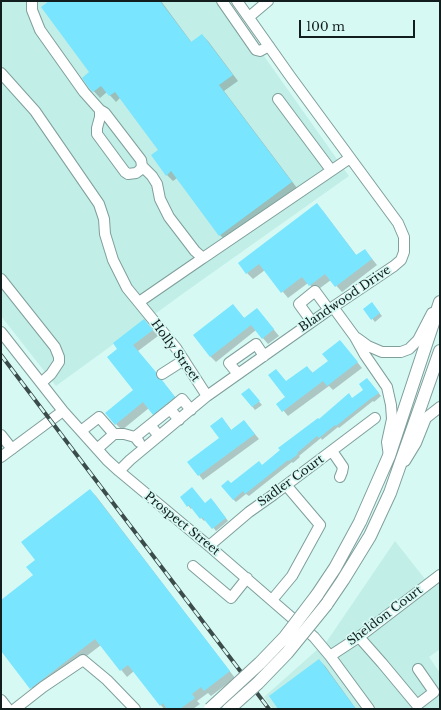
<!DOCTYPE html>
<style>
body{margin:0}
#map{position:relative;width:441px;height:710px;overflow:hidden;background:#d7f9f4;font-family:"Libre Baskerville",serif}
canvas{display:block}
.frame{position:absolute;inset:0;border:2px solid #121e1d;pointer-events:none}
.scale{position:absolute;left:299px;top:20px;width:116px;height:18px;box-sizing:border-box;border:2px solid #121e1d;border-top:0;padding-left:5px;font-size:12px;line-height:14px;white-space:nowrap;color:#121e1d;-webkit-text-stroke:3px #d7f9f4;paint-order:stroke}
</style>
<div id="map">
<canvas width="441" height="710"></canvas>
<div class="frame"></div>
<div class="scale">100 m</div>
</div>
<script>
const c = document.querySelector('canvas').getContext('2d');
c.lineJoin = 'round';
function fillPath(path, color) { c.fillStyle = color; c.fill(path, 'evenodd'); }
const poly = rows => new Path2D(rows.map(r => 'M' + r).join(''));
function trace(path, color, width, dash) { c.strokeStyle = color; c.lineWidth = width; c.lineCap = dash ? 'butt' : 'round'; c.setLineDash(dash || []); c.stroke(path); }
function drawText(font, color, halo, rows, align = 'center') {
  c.font = font + ' "Libre Baskerville",serif'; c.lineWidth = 3.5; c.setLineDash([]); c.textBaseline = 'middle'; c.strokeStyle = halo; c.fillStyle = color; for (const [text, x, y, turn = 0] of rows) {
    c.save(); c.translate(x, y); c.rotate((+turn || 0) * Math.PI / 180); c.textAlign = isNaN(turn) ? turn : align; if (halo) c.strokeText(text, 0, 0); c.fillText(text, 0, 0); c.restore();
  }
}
fillPath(poly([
 [1,1,225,1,349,176,188,290,56,386,1,316],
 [395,541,425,579,440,568,440,649,429,657,440,673,440,707,438,709,273,709,264,697,327,641]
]), '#c2eee8');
fillPath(poly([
 [51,1,161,1,192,43,202,35,208,41,238,81,224,91,297,188,226,241,220,235,177,178,173,181,167,175,159,150,120,98,116,102,107,92,100,98,90,87,91,73],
 [317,205,323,211,357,256,365,250,377,265,342,292,331,280,316,291,308,283,288,298,265,270,253,279,247,273],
 [233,305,245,319,257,309,279,336,268,344,256,330,216,362,210,356],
 [374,306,382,316,375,322,364,309],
 [149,326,158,336,138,351,180,403,159,420,149,408,122,430,116,424,135,390,108,357],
 [340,341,362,368,333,390,329,386,288,416,278,404,287,397,287,382,307,367,313,373,329,361],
 [370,382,381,396,374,402,373,401,339,428,338,427,322,440,321,438,299,456,300,457,293,463,292,462,249,496,246,494,236,502,233,499,231,484,262,466,319,420,353,399,364,390],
 [251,392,262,405,255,410,242,394],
 [244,421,259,439,203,480,189,462,221,438,226,423,232,431],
 [90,490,96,496,235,678,211,696,208,693,197,701,200,704,193,709,164,709,134,671,127,677,101,645,37,694,1,650,1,601,34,576,36,561],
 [181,497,205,504,214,502,228,521,216,531,206,519,204,521,192,508,191,509],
 [319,660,325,666,356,709,280,709]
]), '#0003');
fillPath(poly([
 [49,1,160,1,191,42,202,34,233,75,219,85,292,182,219,236,171,171,166,176,151,155,158,150,115,92,109,96,101,86,93,92,89,88,82,78,89,72,41,7],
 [317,203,356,255,365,249,372,259,335,287,325,274,309,286,302,277,281,293,259,264,246,274,238,263],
 [372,302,380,313,371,320,363,309],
 [233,304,244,318,257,308,274,329,262,339,251,325,210,357,193,335],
 [144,319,153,330,133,345,156,372,157,378,162,380,175,397,153,415,143,402,115,425,105,413,133,390,107,357,117,349,113,343],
 [340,340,358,362,327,386,323,381,282,412,276,404,285,397,268,375,276,369,286,381,307,366,312,373,328,361,322,354],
 [367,378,379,393,370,399,336,426,335,425,319,438,317,436,297,453,298,454,289,461,288,460,245,494,243,491,233,500,221,486,228,480,231,483,259,461,262,465,280,450,278,448,318,418,319,419,349,393,352,398,363,390,359,384],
 [249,388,260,401,252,407,241,394],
 [222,417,231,430,244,420,255,434,198,476,187,462,219,438,210,426],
 [192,487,205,503,211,498,226,518,212,529,202,517,200,519,189,505,187,507,180,497],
 [90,489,230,671,204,691,201,687,192,694,195,698,180,709,167,709,163,703,160,706,128,665,120,671,95,639,30,689,1,651,1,600,33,575,26,567,35,560,21,542],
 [319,659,356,709,278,709,269,696]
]), '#79e5fe');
const minor = poly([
 [32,1,32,10,40,30,84,92,100,110,105,113,141,160,142,166,140,170,136,173,128,174,125,172,97,134,97,128,100,117,100,110],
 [222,1,256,50,260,51,269,46],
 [249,17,268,1],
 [1,73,35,111,99,204,104,219,105,234,113,260,127,288,176,348,207,396],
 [278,99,331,170],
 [142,166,152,176,157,184,160,199,169,217,195,251,203,258,350,158],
 [1,279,55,347,59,357,59,362,51,374,41,383],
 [139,302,203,258],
 [333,307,355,337,365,355,387,387,391,405,392,419,387,442,389,456],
 [312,322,299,304,315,291,329,310],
 [1,332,63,411,107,460,119,471,209,546,314,637,330,656,369,709],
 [357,338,368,346,382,352,401,352,409,349,418,340,432,313],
 [162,374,184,360],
 [238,374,229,363,256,344,264,356],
 [170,409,182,399,191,410],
 [150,425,170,409,179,420],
 [81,431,99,417,114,434,124,434,135,437],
 [1,435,12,449],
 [139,442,135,437,150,425,159,436],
 [97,449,114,434],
 [332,451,343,467,342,472,340,477],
 [1,457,63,411],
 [405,461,416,443,426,418,440,407],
 [119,471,130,460,207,396,333,307,394,266,401,260,404,252,404,237,398,223,290,76,237,1],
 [209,546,249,512,273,495,375,418],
 [193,566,231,598,247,578],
 [272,600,292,576,320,525,286,485],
 [359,637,382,663,417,705,434,692,418,669],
 [330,656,359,637,440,575],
 [1,700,8,709],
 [15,709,43,687,83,660,107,680,135,709]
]);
const major = poly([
 [317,595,335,568,360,522,389,456,440,302],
 [326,605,343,580,370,536,390,493,440,351]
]);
trace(minor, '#7f9f9b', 12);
trace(major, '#7f9f9b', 14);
trace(minor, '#fff', 10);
trace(major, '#fff', 12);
const rail = poly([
 [1,355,269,709]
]);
trace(rail, '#3b4c4a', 4);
trace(rail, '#d7f9f4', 2.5, [8]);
const majorBridge = poly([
 [210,709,260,663,285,637,317,595],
 [229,709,258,683,287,653,326,605]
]);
trace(majorBridge, '#7f9f9b', 14, []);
trace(majorBridge, '#fff', 12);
drawText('12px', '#121e1d', '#d7f9f4', [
 ["Blandwood Drive",345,299,-34],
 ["Holly Street",175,351,54],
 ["Sadler Court",291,481,-36],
 ["Prospect Street",182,524,39],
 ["Sheldon Court",385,616,-37]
]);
</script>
